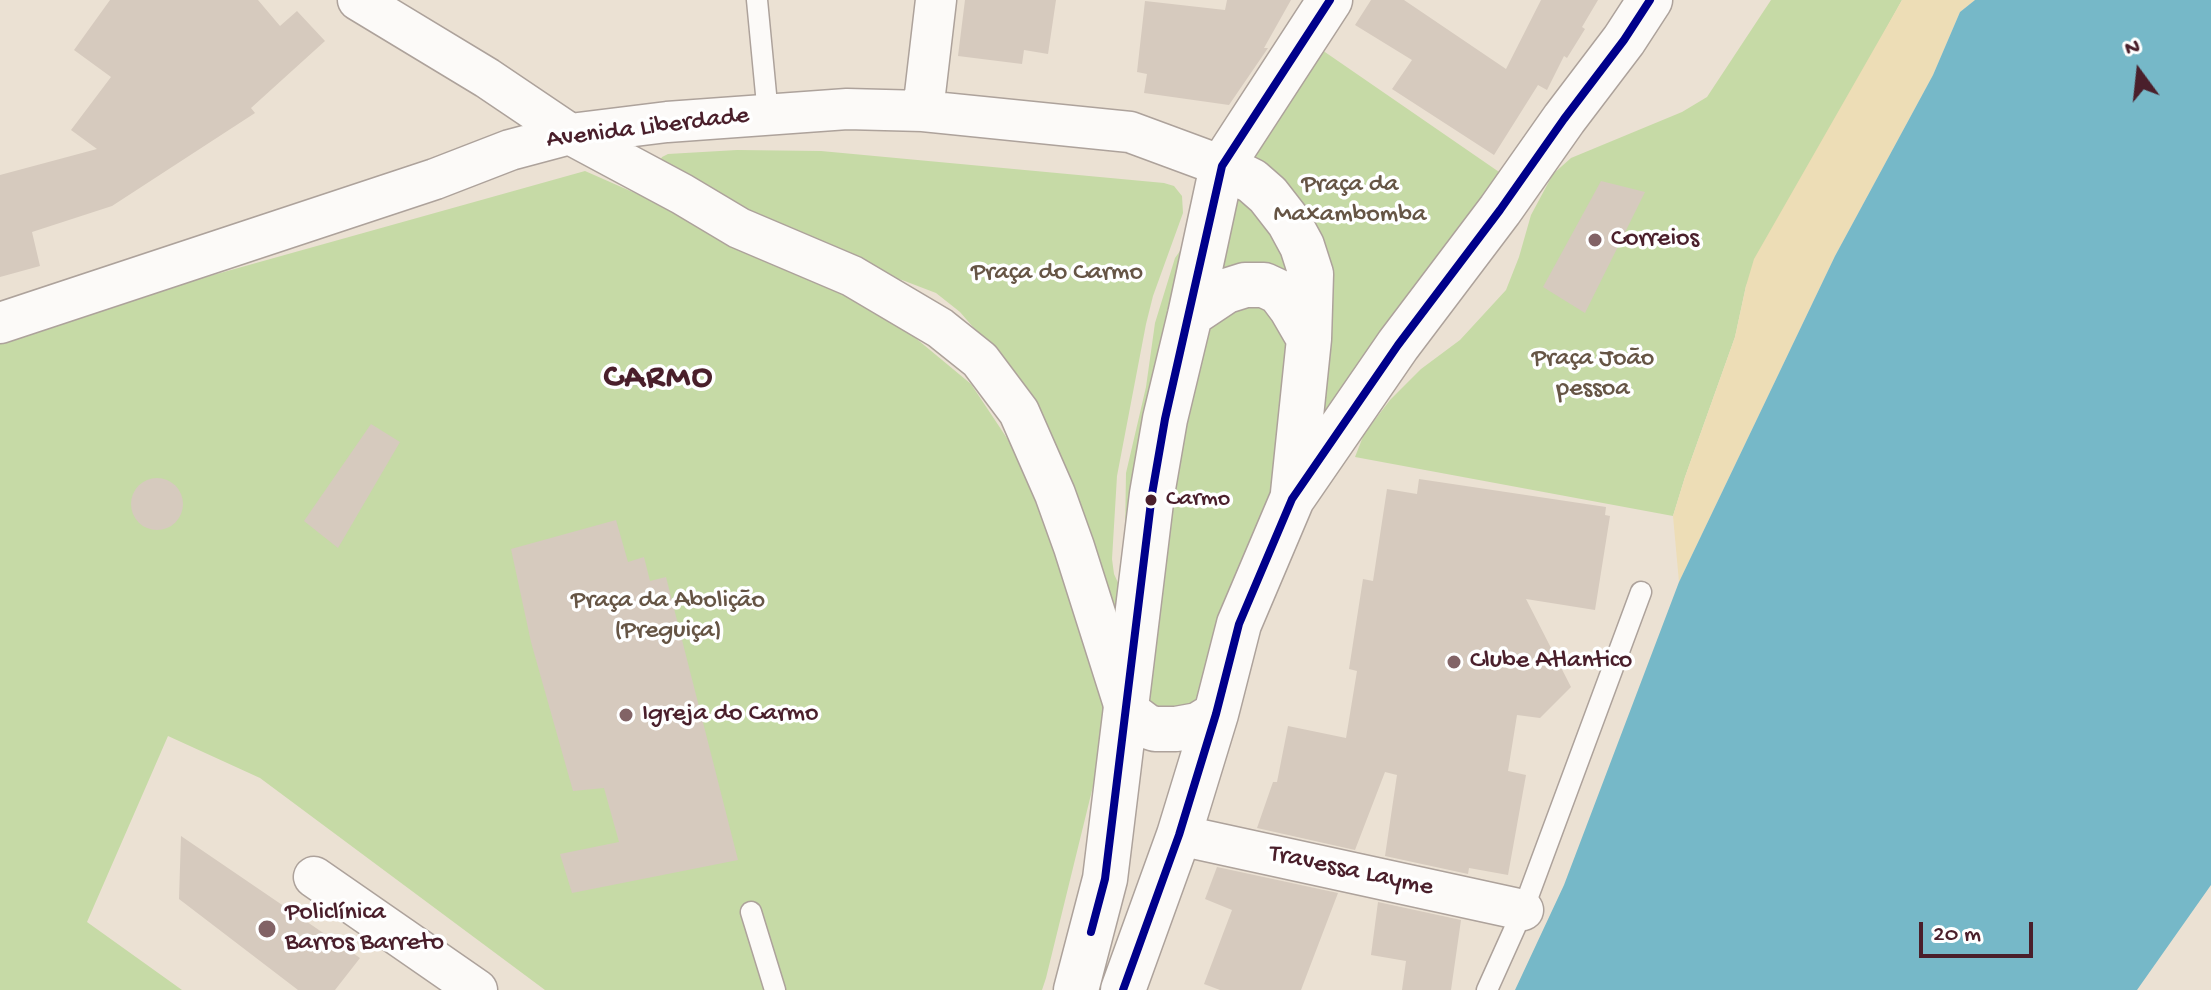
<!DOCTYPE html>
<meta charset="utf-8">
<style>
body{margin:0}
#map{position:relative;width:2211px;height:990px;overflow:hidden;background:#ebe1d3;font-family:"Gochi Hand",sans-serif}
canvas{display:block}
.north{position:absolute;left:2099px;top:32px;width:80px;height:80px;-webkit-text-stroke:6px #fff;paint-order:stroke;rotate:345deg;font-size:22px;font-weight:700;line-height:32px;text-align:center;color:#4a1f2b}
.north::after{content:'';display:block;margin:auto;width:28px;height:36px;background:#4a1f2b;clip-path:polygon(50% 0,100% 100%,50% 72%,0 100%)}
.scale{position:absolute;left:1919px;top:922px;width:114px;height:36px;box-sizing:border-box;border:4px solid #4a1f2b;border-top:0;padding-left:10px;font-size:24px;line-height:28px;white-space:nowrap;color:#4a1f2b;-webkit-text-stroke:6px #fff;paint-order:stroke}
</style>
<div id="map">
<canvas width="2211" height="990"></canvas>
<div class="north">N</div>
<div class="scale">20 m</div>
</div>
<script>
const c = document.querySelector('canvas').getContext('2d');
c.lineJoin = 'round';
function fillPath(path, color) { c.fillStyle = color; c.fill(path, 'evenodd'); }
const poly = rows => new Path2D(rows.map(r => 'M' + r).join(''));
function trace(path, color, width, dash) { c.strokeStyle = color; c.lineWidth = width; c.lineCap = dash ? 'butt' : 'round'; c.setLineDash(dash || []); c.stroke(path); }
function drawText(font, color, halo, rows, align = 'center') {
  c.font = font + ' "Gochi Hand",sans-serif'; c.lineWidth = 7; c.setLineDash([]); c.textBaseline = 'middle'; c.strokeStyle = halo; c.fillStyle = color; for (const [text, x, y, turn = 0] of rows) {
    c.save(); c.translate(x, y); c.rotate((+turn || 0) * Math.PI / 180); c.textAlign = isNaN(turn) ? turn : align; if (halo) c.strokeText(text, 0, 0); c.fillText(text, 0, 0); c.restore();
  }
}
fillPath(poly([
 [1771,0,1902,0,1746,286,1735,337,1685,477,1673,516,1355,457,1364,434,1390,400,1421,369,1460,340,1506,290,1519,257,1531,215,1553,174,1571,158,1682,112,1707,97],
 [1322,50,1502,174,1301,458,1230,716,1153,731,1119,627,1010,370,960,312,936,293,902,280,852,268,659,163,662,157,668,154,737,150,821,151,1164,183,1174,186,1182,196,1183,213,1153,296,1146,324,1117,476,1112,559,1114,574,1124,596,1126,473,1146,387,1155,323,1175,258],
 [585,171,860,292,971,384,1054,509,1108,725,1046,978,1042,990,545,990,260,778,168,736,87,922,182,990,0,990,0,341,138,296]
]), '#c6daa6');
fillPath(poly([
 [1902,0,1975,0,1960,12,1933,75,1835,256,1679,582,1673,516,1685,477,1735,337,1746,286,1754,259]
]), '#edddb6');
fillPath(poly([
 [1975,0,2211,0,2211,885,2137,990,1515,990,1564,885,1679,582,1835,256,1933,75,1960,12]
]), '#76b8c8');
fillPath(poly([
 [110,0,258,0,280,26,297,11,325,41,251,108,255,113,112,206,32,232,40,266,0,277,0,175,97,149,71,130,111,77,74,50],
 [965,0,1056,0,1048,54,1024,50,1022,64,958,56],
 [1227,0,1291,0,1264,48,1268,48,1229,105,1144,93,1147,74,1137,72,1145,1,1225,10],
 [1371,0,1404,0,1506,69,1541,0,1598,0,1582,27,1585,29,1567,58,1564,56,1547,90,1538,85,1494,155,1392,89,1412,60,1355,25],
 [1601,181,1645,192,1585,313,1543,287],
 [371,424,400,442,338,548,304,521],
 '131 504a26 26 0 1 1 52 0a26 26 0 1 1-52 0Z',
 [1419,479,1606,507,1605,515,1610,516,1595,610,1526,599,1571,687,1540,718,1517,715,1508,771,1526,775,1508,875,1469,868,1468,874,1385,856,1397,775,1385,772,1355,850,1257,828,1273,782,1277,782,1288,726,1346,738,1357,671,1349,669,1363,579,1373,581,1387,489,1417,494],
 [616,520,628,562,644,557,650,581,666,577,738,860,572,893,560,854,619,842,604,788,573,791,531,642,511,549],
 [181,836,360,958,335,990,298,990,179,899],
 [1217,867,1338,893,1301,990,1220,990,1204,984,1232,910,1205,899],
 [1378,902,1461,920,1451,990,1402,990,1406,961,1371,955]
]), '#d6cabe');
const service = poly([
 [757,0,768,115],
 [751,912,775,990],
 [1487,990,1523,910,1641,592]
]);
const minor = poly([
 [358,0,487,78,570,134,682,194,739,228,852,276,940,328,980,360,1019,412,1055,494,1074,547,1126,711],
 [923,111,936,0],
 [0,323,435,179,510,150,570,134,667,122,847,109,923,111,1130,132,1222,166],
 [1179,835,1523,910],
 [314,877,477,990]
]);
const primary = poly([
 [1222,166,1252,181,1268,195,1289,222,1302,246,1311,274,1309,339,1293,493],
 [1190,315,1226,291,1245,285,1264,285,1279,292,1291,308,1309,339],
 [1126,711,1146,726,1155,729,1176,729,1198,725,1216,714],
 [1076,990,1105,879,1152,494,1165,419,1190,315,1222,166,1330,0],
 [1123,990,1179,835,1216,714,1239,624,1292,499,1398,345,1500,210,1564,119,1624,40,1650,0]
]);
trace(service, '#ada29b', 23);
trace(minor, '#ada29b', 43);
trace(primary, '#ada29b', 47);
trace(service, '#fcfaf8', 20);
trace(minor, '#fcfaf8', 40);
trace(primary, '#fcfaf8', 44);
trace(poly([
 [1091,932,1105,879,1152,494,1165,419,1222,166,1330,0],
 [1123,990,1179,835,1216,714,1239,624,1292,499,1398,345,1500,210,1564,119,1624,40,1650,0]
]), '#00008b', 8);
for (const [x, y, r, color] of [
 [1595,240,8,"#826366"],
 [1151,500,7,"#4a1f2b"],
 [1454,662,8,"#826366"],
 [626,715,8,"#826366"],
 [267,929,10,"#826366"]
]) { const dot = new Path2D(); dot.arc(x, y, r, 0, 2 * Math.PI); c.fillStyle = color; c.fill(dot); trace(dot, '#fff', 3); }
drawText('24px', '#4a1f2b', '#fff', [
 ["Carmo",1166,500]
], 'left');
drawText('26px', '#4a1f2b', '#fff', [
 ["Avenida Liberdade",648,129,-7],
 ["Travessa Layme",1351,872,12]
]);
drawText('26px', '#665545', '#fff', [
 ["Praça da",1350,186],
 ["Maxambomba",1350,216],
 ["Praça do Carmo",1057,274],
 ["Praça João",1593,360],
 ["pessoa",1593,390],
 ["Praça da Abolição",668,602],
 ["(Preguiça)",668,632]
]);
drawText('26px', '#4a1f2b', '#fff', [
 ["Correios",1611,240],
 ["Clube Atlantico",1470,662],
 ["Igreja do Carmo",642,715],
 ["Policlínica",285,914],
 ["Barros Barreto",285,944]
], 'left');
c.letterSpacing = '2px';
drawText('bold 34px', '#4a1f2b', '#fff', [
 ["CARMO",659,380]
]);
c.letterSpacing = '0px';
</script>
